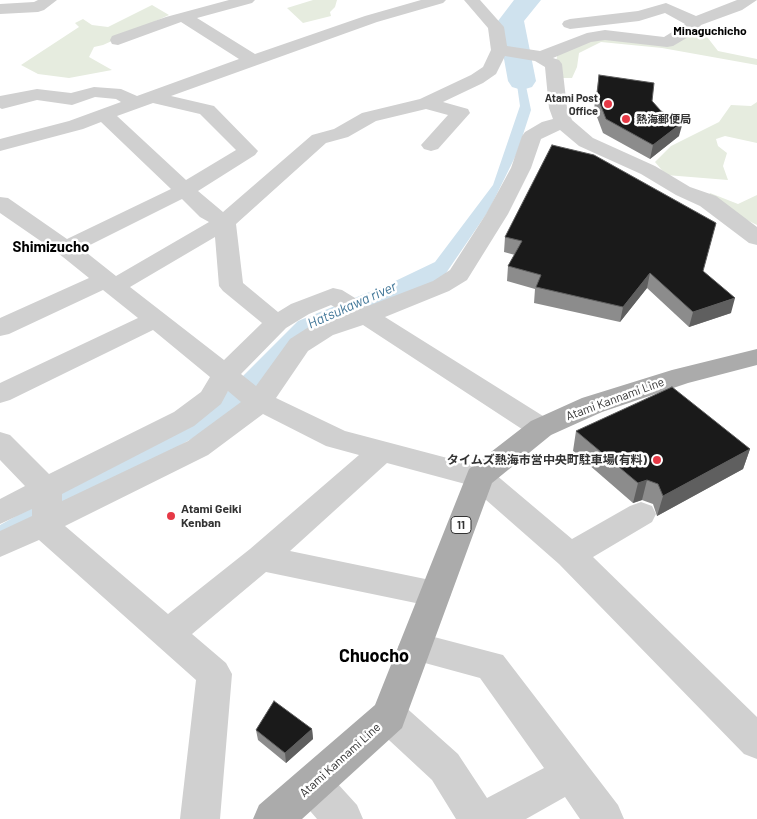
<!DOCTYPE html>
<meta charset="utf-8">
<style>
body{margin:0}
canvas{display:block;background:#fff}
</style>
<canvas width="757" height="819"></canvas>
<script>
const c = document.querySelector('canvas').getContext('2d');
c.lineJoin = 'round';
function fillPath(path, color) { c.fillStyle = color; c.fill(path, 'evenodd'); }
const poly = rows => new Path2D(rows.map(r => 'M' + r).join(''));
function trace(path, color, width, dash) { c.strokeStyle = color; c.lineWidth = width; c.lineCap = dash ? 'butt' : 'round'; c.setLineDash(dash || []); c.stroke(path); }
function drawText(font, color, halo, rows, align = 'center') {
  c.font = font + ' Barlow,"Noto Sans JP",sans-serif'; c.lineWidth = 5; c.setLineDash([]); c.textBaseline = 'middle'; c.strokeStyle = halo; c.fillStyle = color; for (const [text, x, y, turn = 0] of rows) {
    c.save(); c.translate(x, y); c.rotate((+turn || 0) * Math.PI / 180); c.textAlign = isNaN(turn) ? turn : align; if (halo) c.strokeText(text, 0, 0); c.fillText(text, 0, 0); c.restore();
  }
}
fillPath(poly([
 [313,0,337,0,335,7,330,12,331,16,303,23,287,8],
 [518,0,538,0,533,4,521,25,508,21,510,12],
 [152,5,169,15,103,45,94,47,89,57,112,70,69,78,38,74,21,65,79,27,75,23,83,19,92,25,108,27],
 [704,33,718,51,757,59,757,65,662,48,601,42,579,53,577,67,572,78,561,78,555,68,558,51,607,36,665,42,689,34],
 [757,102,757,143,725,136,716,139,718,146,727,153,723,166,728,180,666,175,655,162,671,146,719,122,731,105,751,106],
 [710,193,738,204,757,195,757,225,735,214,708,197]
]), '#e6ecdf');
fillPath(poly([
 [508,21,513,24,531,110,517,153,489,210,442,279,299,340,227,419,0,546,0,525,212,407,298,321,389,284,435,262,493,185,520,106]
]), '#cfe2ee');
fillPath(poly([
 [514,0,541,0,524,21,536,81,532,87,522,90,512,87,508,81,498,26,498,21,514,0]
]), '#cfe2ee');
fillPath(poly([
 [38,0,57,0,44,10,38,12,0,14,0,4,34,2,38,0],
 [229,0,255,0,252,3,197,18,255,54,365,16,421,0,446,0,443,3,377,22,171,96,214,106,258,151,255,155,198,191,223,212,312,135,334,129,362,113,420,99,471,75,483,67,491,50,488,28,464,0,480,0,504,27,507,46,540,51,587,33,605,30,664,37,685,24,665,13,639,21,570,29,564,27,562,24,564,21,570,19,638,11,666,3,696,16,737,0,757,0,742,10,701,25,695,33,673,46,667,47,605,40,591,42,553,58,559,60,562,64,567,108,572,120,593,138,655,166,690,187,716,196,757,227,757,245,749,243,700,206,676,195,641,174,579,146,560,130,541,139,531,168,508,214,467,280,449,291,385,317,551,421,555,428,551,435,541,438,531,435,363,325,333,335,308,351,276,398,345,431,489,469,572,539,630,506,641,502,652,506,656,514,652,522,593,557,757,717,757,759,744,754,559,564,469,485,387,463,290,551,435,581,447,585,451,594,447,603,435,607,266,572,192,634,226,663,232,674,220,819,180,819,196,680,39,540,0,557,0,531,32,516,32,509,0,524,0,499,25,486,0,460,0,432,10,435,49,474,174,412,201,392,210,377,153,330,10,400,0,403,0,383,138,318,103,290,9,334,0,336,0,318,89,278,58,253,0,213,0,197,8,198,67,239,171,189,101,122,83,129,0,151,0,139,69,121,121,102,116,99,95,97,72,105,37,100,2,109,0,108,0,96,37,89,71,93,94,87,121,89,137,96,239,59,181,22,118,45,112,44,110,40,112,36,166,17,229,0],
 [505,56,535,61,545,67,549,108,553,119,542,122,525,132,522,136,511,168,486,214,450,270,433,281,368,306,342,290,333,288,291,304,278,312,243,283,236,224,326,143,348,137,376,121,426,109,448,115,421,145,424,149,431,151,438,149,470,113,468,109,443,102,483,83,496,74,505,56],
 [153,103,200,114,236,150,186,180,117,116,153,103],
 [182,199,200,217,209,222,116,276,82,249,182,199],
 [215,237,219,286,223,291,262,323,224,360,130,287,215,237],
 [331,305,346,314,315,323,290,339,256,386,241,374,286,328,309,314,331,305],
 [228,391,241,402,188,441,62,501,62,494,194,426,221,404,228,391],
 [263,414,326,446,359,455,250,549,168,614,65,526,208,455,263,414],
 [415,632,503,655,618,805,624,819,580,819,565,797,526,819,456,819,432,780,376,728,371,716,376,704,389,699,402,704,458,754,487,798,544,768,480,678,403,657,398,647,403,637,415,632],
 [313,767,327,772,357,805,363,819,317,819,299,798,294,785,299,772,313,767]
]), '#d0d0d0');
fillPath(poly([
 [757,349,757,365,688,383,602,412,551,435,492,483,402,728,302,819,253,819,259,805,375,705,469,469,531,421,582,398,672,370,757,349]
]), '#ababab');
fillPath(poly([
 [599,75,652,101,679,136,650,159,603,133,594,109],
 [505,237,703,271,731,313,689,327,647,288,620,322,534,303,535,289,507,281,508,266,515,255,504,252],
 [576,431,750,449,743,469,657,516,653,504,642,500,633,503,573,451],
 [312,729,313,739,286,763,258,740,256,730]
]), '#8c8c8c');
fillPath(poly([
 [683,122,679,136,650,159,653,145],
 [650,273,647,288,620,322,623,307],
 [735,298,731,313,689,327,693,312],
 [750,449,743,469,657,516,663,496],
 [647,480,642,500,633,503,638,483],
 [312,729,313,739,286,763,285,753]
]), '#5f5f5f');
const building = poly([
 [599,75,654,83,652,101,661,111,683,122,653,145,606,119,597,96,599,75],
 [552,145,594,155,716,223,703,271,735,298,693,312,650,273,623,307,536,287,541,275,508,266,522,241,505,237,552,145],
 [672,387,750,449,663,496,658,484,647,480,638,483,576,431,672,387],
 [274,701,312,729,285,753,256,730,274,701]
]);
fillPath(building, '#1a1a1a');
trace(building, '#5f5f5f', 1);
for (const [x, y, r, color] of [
 [608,104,5,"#e63946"],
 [626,119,5,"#e63946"],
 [657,460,5,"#e63946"],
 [171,516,5,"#e63946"]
]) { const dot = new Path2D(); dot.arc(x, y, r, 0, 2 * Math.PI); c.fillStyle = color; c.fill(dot); trace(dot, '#fff', 2); }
drawText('bold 11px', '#333', '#fff', [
 ["Atami Post",598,98],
 ["Office",598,111],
 ["熱海郵便局",636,119,"left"]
], 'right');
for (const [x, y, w] of [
 [461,525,20]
]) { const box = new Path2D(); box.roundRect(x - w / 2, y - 8.5, w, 17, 4); c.fillStyle = '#fff'; c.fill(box); trace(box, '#333', 1); }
drawText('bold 11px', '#333', null, [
 ["11",461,525]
]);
drawText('bold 12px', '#000', '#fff', [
 ["Minaguchicho",710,31]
]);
drawText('12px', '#333', '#fff', [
 ["Atami Kannami Line",615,399,-20],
 ["Atami Kannami Line",340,760,-42]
]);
drawText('bold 12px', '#333', '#fff', [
 ["タイムズ熱海市営中央町駐車場(有料)",647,460],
 ["Atami Geiki",181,509,"left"],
 ["Kenban",181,523,"left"]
], 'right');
drawText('italic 14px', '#3f7597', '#fff', [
 ["Hatsukawa river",352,305,-24]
]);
drawText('bold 15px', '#000', '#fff', [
 ["Shimizucho",51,247]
]);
drawText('bold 18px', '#000', '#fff', [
 ["Chuocho",374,656]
]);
</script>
